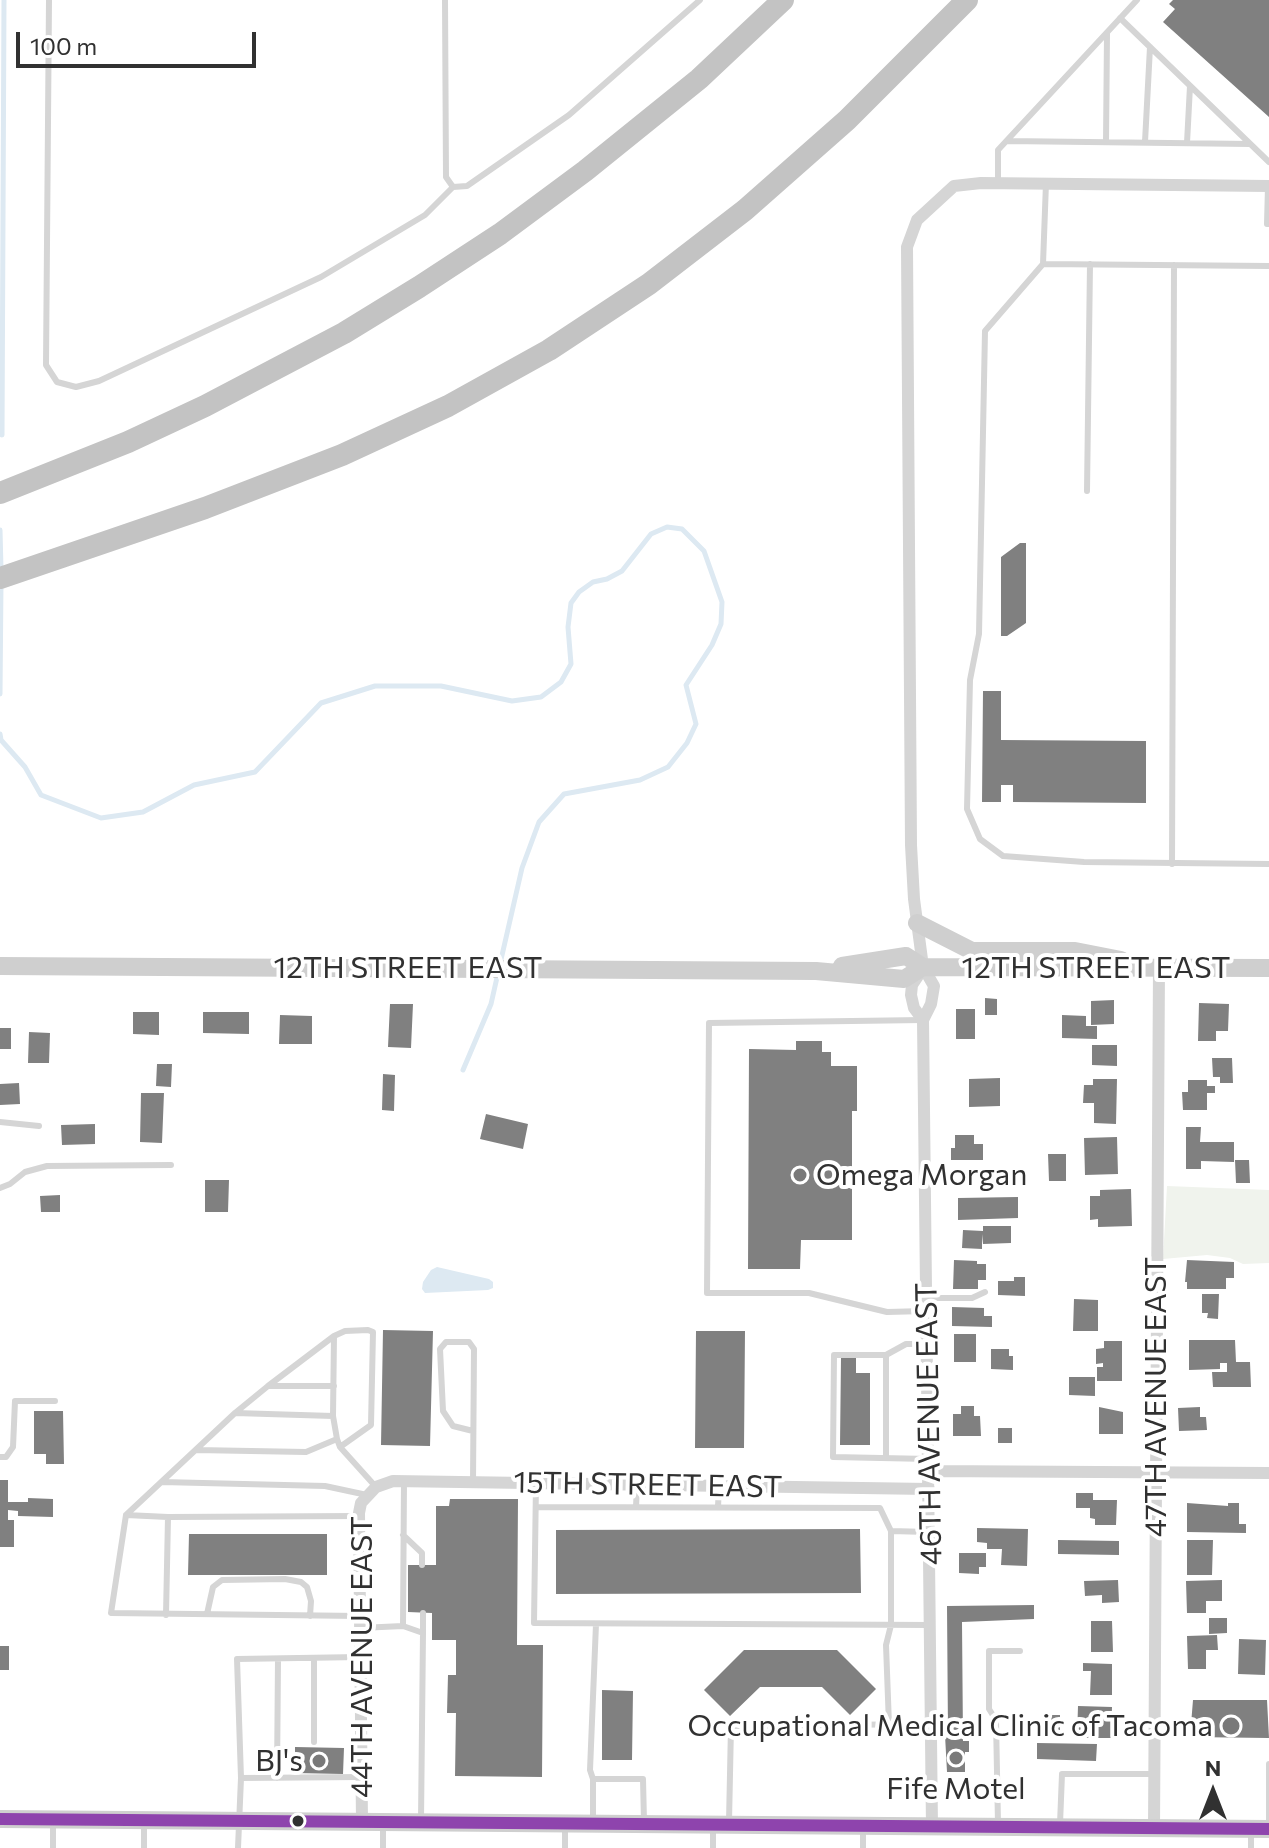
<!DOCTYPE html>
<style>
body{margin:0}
#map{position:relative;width:1269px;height:1848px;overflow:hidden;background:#fff;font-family:Commissioner,sans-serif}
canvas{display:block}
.north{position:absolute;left:1173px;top:1752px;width:80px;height:80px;-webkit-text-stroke:6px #fff;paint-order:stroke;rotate:0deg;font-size:22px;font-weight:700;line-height:32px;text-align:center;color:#313131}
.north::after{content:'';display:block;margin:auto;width:28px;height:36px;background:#313131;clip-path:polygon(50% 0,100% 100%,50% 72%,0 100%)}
.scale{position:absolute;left:16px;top:32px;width:240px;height:36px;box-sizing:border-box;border:4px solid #313131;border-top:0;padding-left:10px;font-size:24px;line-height:28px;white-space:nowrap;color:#313131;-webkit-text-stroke:6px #fff;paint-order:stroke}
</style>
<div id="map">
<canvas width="1269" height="1848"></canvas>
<div class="north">N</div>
<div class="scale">100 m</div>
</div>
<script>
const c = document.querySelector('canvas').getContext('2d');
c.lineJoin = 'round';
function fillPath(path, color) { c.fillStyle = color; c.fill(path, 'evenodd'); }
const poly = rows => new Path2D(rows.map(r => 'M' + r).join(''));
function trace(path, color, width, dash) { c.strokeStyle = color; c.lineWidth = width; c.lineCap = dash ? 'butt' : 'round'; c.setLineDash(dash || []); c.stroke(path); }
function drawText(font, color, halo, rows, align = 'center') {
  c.font = font + ' Commissioner,sans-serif'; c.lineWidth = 8; c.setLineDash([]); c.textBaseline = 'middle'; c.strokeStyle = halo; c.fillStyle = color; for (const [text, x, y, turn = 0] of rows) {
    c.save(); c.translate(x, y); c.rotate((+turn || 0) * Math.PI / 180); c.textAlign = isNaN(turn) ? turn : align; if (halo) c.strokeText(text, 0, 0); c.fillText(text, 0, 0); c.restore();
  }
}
fillPath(poly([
 [1167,1186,1269,1190,1269,1263,1243,1264,1230,1258,1207,1255,1163,1259]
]), '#f0f3ed');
fillPath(poly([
 [437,1267,489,1279,493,1282,493,1288,488,1290,425,1293,422,1289,423,1282,431,1270]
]), '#dde9f2');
trace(poly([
 [2,435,4,0],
 [0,530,1,569],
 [0,694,1,583],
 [0,734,1,740,25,767,41,795,101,818,143,812,194,785,255,772,321,703,375,686,441,686,512,701,541,697,561,682,571,664,568,627,571,603,579,592,593,582,607,579,622,571,651,534,667,527,682,529,704,551,722,602,721,624,712,645,686,685,696,724,687,743,668,767,640,780,564,794,539,822,522,868,500,964],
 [463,1070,491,1004,498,973]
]), '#dde9f2', 5);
fillPath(poly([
 [1173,0,1269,0,1269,117,1163,22,1175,9,1169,4],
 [1020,543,1026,543,1026,623,1007,636,1001,636,1001,557],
 [983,691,1001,691,1001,740,1146,741,1146,803,1013,802,1013,785,1001,785,1001,802,982,802],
 [985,998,997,999,997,1015,985,1015],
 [1114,1000,1114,1024,1091,1025,1091,1001],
 [1199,1003,1229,1004,1228,1031,1216,1031,1216,1041,1198,1041],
 [390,1004,413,1004,411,1048,388,1047],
 [956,1009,975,1009,975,1039,956,1039],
 [133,1012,159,1012,159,1035,133,1034],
 [203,1012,249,1012,249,1034,203,1033],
 [280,1015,312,1016,312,1044,279,1044],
 [1062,1015,1086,1016,1086,1026,1097,1026,1097,1039,1062,1038],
 [0,1028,11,1028,11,1049,0,1049],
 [29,1032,50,1033,49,1063,28,1063],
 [796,1041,822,1041,822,1052,831,1052,831,1066,857,1066,857,1111,852,1111,852,1240,801,1240,800,1269,748,1269,749,1049,796,1050],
 [1092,1045,1117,1045,1117,1066,1092,1065],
 [1212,1058,1232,1058,1233,1083,1220,1083,1220,1077,1213,1077],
 [157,1064,172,1064,171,1087,156,1086],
 [383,1074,395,1075,394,1111,382,1110],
 [1000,1078,1000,1106,969,1107,969,1079],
 [1093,1079,1117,1079,1116,1124,1094,1123,1094,1103,1083,1103,1084,1085,1093,1085],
 [1188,1080,1207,1080,1207,1086,1215,1086,1215,1093,1207,1093,1207,1110,1183,1110,1182,1092,1188,1092],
 [19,1083,20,1104,0,1105,0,1084],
 [141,1093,164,1093,162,1143,140,1142],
 [486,1114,528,1124,523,1149,480,1139],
 [95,1124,95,1144,62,1145,61,1125],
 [1186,1127,1201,1127,1200,1142,1234,1142,1234,1162,1201,1161,1201,1169,1186,1169],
 [955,1135,974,1135,974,1144,983,1144,983,1160,951,1160,951,1148,955,1148],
 [1117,1137,1118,1174,1085,1175,1084,1138],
 [1048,1154,1066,1154,1066,1181,1049,1181],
 [1235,1160,1249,1160,1250,1183,1236,1183],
 [205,1180,229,1180,228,1212,205,1212],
 [1131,1189,1132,1226,1098,1227,1098,1219,1090,1220,1090,1196,1100,1196,1100,1190],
 [60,1195,60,1212,41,1212,40,1196],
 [1018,1197,1018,1218,958,1220,958,1198],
 [983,1226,1011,1226,1011,1243,983,1244,982,1234,982,1249,962,1248,963,1230,983,1231],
 [954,1260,977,1261,977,1264,986,1264,986,1280,978,1280,978,1289,953,1289],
 [1187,1260,1234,1262,1234,1278,1226,1278,1226,1289,1187,1289,1187,1282,1185,1282],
 [1014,1277,1025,1277,1025,1296,998,1295,998,1281,1014,1281],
 [1202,1294,1219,1294,1218,1319,1207,1318,1208,1313,1202,1313],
 [1074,1299,1098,1300,1098,1331,1073,1331],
 [952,1307,984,1308,984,1316,992,1316,992,1327,952,1326],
 [383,1330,433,1331,430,1446,381,1445],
 [696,1331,745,1331,744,1448,695,1448],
 [954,1334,976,1334,976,1362,954,1362],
 [1189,1340,1235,1340,1236,1362,1250,1362,1251,1387,1213,1387,1212,1372,1227,1372,1227,1363,1220,1363,1220,1369,1189,1370],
 [1104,1341,1122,1341,1122,1381,1097,1381,1097,1367,1103,1367,1103,1363,1096,1364,1096,1349,1104,1348],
 [991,1349,1009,1349,1009,1356,1013,1356,1013,1370,991,1369],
 [841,1358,856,1358,856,1373,870,1373,870,1445,840,1445],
 [1069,1377,1095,1377,1095,1396,1069,1395],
 [961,1406,974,1406,974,1416,980,1416,981,1436,953,1436,953,1414,961,1414],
 [1099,1407,1123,1412,1123,1434,1099,1434],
 [1200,1407,1200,1417,1206,1417,1207,1430,1179,1431,1178,1408],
 [34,1411,63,1411,64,1464,46,1464,46,1454,34,1454],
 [998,1428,1012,1428,1012,1443,998,1443],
 [0,1480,8,1480,8,1502,28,1502,28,1498,53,1499,53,1517,18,1516,18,1511,8,1510,8,1520,14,1520,14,1547,0,1547],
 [1076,1493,1093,1493,1093,1500,1117,1500,1116,1525,1095,1525,1095,1519,1090,1518,1090,1508,1076,1508],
 [450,1499,518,1499,517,1645,543,1645,542,1777,455,1776,456,1713,447,1713,448,1675,456,1675,456,1640,432,1640,432,1613,408,1612,408,1565,436,1565,436,1506,449,1506],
 [1187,1503,1228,1506,1228,1503,1239,1503,1239,1524,1246,1524,1246,1533,1187,1532],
 [977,1528,1028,1529,1027,1566,1001,1565,1002,1549,987,1549,987,1543,977,1542],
 [860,1529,861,1593,556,1594,556,1530],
 [189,1534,327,1534,327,1575,188,1575],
 [1058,1540,1119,1541,1119,1555,1058,1554],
 [1187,1540,1213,1540,1212,1575,1187,1575],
 [959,1553,986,1553,986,1567,979,1567,979,1574,959,1573],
 [1118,1580,1119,1602,1102,1603,1102,1595,1085,1596,1084,1581],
 [1222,1580,1222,1601,1206,1601,1206,1613,1187,1613,1186,1581],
 [1034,1605,1034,1619,962,1622,963,1741,969,1741,969,1752,965,1752,965,1772,947,1772,945,1735,948,1735,947,1606],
 [1209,1618,1227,1618,1227,1633,1209,1634],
 [1091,1621,1112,1621,1113,1652,1091,1652],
 [1217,1635,1218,1650,1206,1650,1206,1669,1188,1669,1187,1636],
 [1239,1639,1266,1640,1265,1675,1238,1674],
 [0,1646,9,1646,9,1670,0,1670],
 [744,1650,837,1650,876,1689,850,1715,822,1687,760,1687,730,1716,704,1690],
 [1083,1663,1112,1664,1112,1695,1090,1695,1091,1671,1083,1671],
 [602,1690,633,1691,632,1760,602,1760],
 [1193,1700,1267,1700,1269,1738,1190,1737],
 [1078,1706,1112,1707,1111,1738,1077,1738],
 [1043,1715,1060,1715,1060,1733,1042,1733],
 [1037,1743,1097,1744,1096,1761,1037,1759],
 [295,1747,344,1748,343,1774,295,1773]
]), '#808080');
trace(poly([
 [49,0,46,365,57,382,76,387,99,381,321,277,425,215,453,187],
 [445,0,446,177,453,187,467,186,569,115,700,0],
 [1120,18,1269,162],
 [1007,141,1250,144],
 [1106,142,1107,34],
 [1145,142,1150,47],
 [1187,143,1190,86],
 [998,183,998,150,1137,0],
 [1268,186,1267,224,1269,224],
 [1043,264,1046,183],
 [1269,266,1043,264,985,331,979,634,970,680,967,809,980,839,1003,856,1084,862,1269,864],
 [1087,491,1090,264],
 [1172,864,1174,265],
 [923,1020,709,1023,707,1293,809,1293,887,1312,925,1311],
 [0,1122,39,1126],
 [0,1188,10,1184,25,1172,47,1166,171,1165],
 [928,1298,972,1298,985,1292],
 [334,1336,333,1416,337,1439,340,1447,376,1487],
 [886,1355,906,1344,927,1344],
 [268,1386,334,1386],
 [235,1413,333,1416],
 [473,1431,453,1426,443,1411,440,1349,446,1342,469,1342,474,1349,473,1482],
 [340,1447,371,1425,373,1332,368,1330,345,1331,334,1336,268,1386,235,1413,126,1515,111,1613,360,1616],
 [196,1450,306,1452,337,1439],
 [0,1457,6,1457,13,1447,15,1401,55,1401],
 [886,1458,886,1355,834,1355,833,1457,929,1459],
 [162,1482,325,1486,367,1495],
 [536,1483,534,1623,930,1625],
 [536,1507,880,1508,891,1531,891,1625,886,1645,889,1725],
 [636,1507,637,1485],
 [718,1507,719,1486],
 [126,1515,168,1517],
 [891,1531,928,1532],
 [403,1535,422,1553,422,1565],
 [423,1613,423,1633],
 [207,1614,213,1587,222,1580,285,1579,301,1582,307,1587,311,1601,310,1616],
 [166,1615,168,1517,358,1516],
 [596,1624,590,1770,593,1779,643,1779,644,1822],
 [403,1626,404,1482],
 [360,1628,403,1626,423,1633,421,1820],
 [314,1742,314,1658],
 [241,1778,361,1777],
 [277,1778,278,1659],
 [729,1822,731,1726,932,1724],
 [53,1823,53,1848],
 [593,1823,593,1779],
 [998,1824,996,1720,989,1709,989,1651,1020,1651],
 [1060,1824,1062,1774,1154,1774],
 [1269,1825,1269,1764],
 [863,1828,863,1848],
 [144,1848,144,1824],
 [238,1848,241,1778,237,1659,360,1657],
 [383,1848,383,1824],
 [565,1848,565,1828],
 [713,1848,713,1828],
 [1251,1848,1251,1832]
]), '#d5d5d5', 6);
trace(poly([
 [920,973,912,985,911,995,914,1008,923,1020],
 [929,1471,1269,1473],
 [362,1823,359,1513,361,1503,376,1487,393,1481,929,1489],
 [932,1827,923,1020,931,1004,934,986,923,967,914,899,911,845,907,247,917,220,954,186,981,183,1269,186],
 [1154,1828,1159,967]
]), '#d5d5d5', 12);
trace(poly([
 [917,923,972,951,1075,951,1121,960],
 [0,966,816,971,904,979,923,967],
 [842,966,906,956,923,967,1269,968],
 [0,1819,1269,1829]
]), '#cfcfcf', 18);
trace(poly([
 [0,493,128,442,205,406,344,333,419,287,500,234,585,171,699,79,783,0],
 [0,578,205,508,342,455,448,406,549,350,649,284,745,210,847,120,967,0]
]), '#c3c3c3', 22);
trace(poly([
 [0,1819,1269,1829]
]), '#8e44ad', 12);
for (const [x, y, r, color] of [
 [800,1175,8,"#797979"],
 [1231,1726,10,"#797979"],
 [956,1758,8,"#797979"],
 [319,1761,8,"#797979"],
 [298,1821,7,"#313131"]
]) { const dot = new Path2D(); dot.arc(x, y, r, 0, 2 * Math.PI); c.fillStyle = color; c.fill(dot); trace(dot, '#fff', 3); }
drawText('30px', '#313131', '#fff', [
 ["12TH STREET EAST",408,968],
 ["12TH STREET EAST",1096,968],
 ["47TH AVENUE EAST",1156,1397,-90],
 ["46TH AVENUE EAST",929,1424,-91],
 ["15TH STREET EAST",648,1485,1],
 ["44TH AVENUE EAST",362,1657,-90]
]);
drawText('30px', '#313131', '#fff', [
 ["Omega Morgan",816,1175,"left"],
 ["Occupational Medical Clinic of Tacoma",1213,1726],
 ["BJ's",303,1761],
 ["Fife Motel",956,1789,"center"]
], 'right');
</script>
